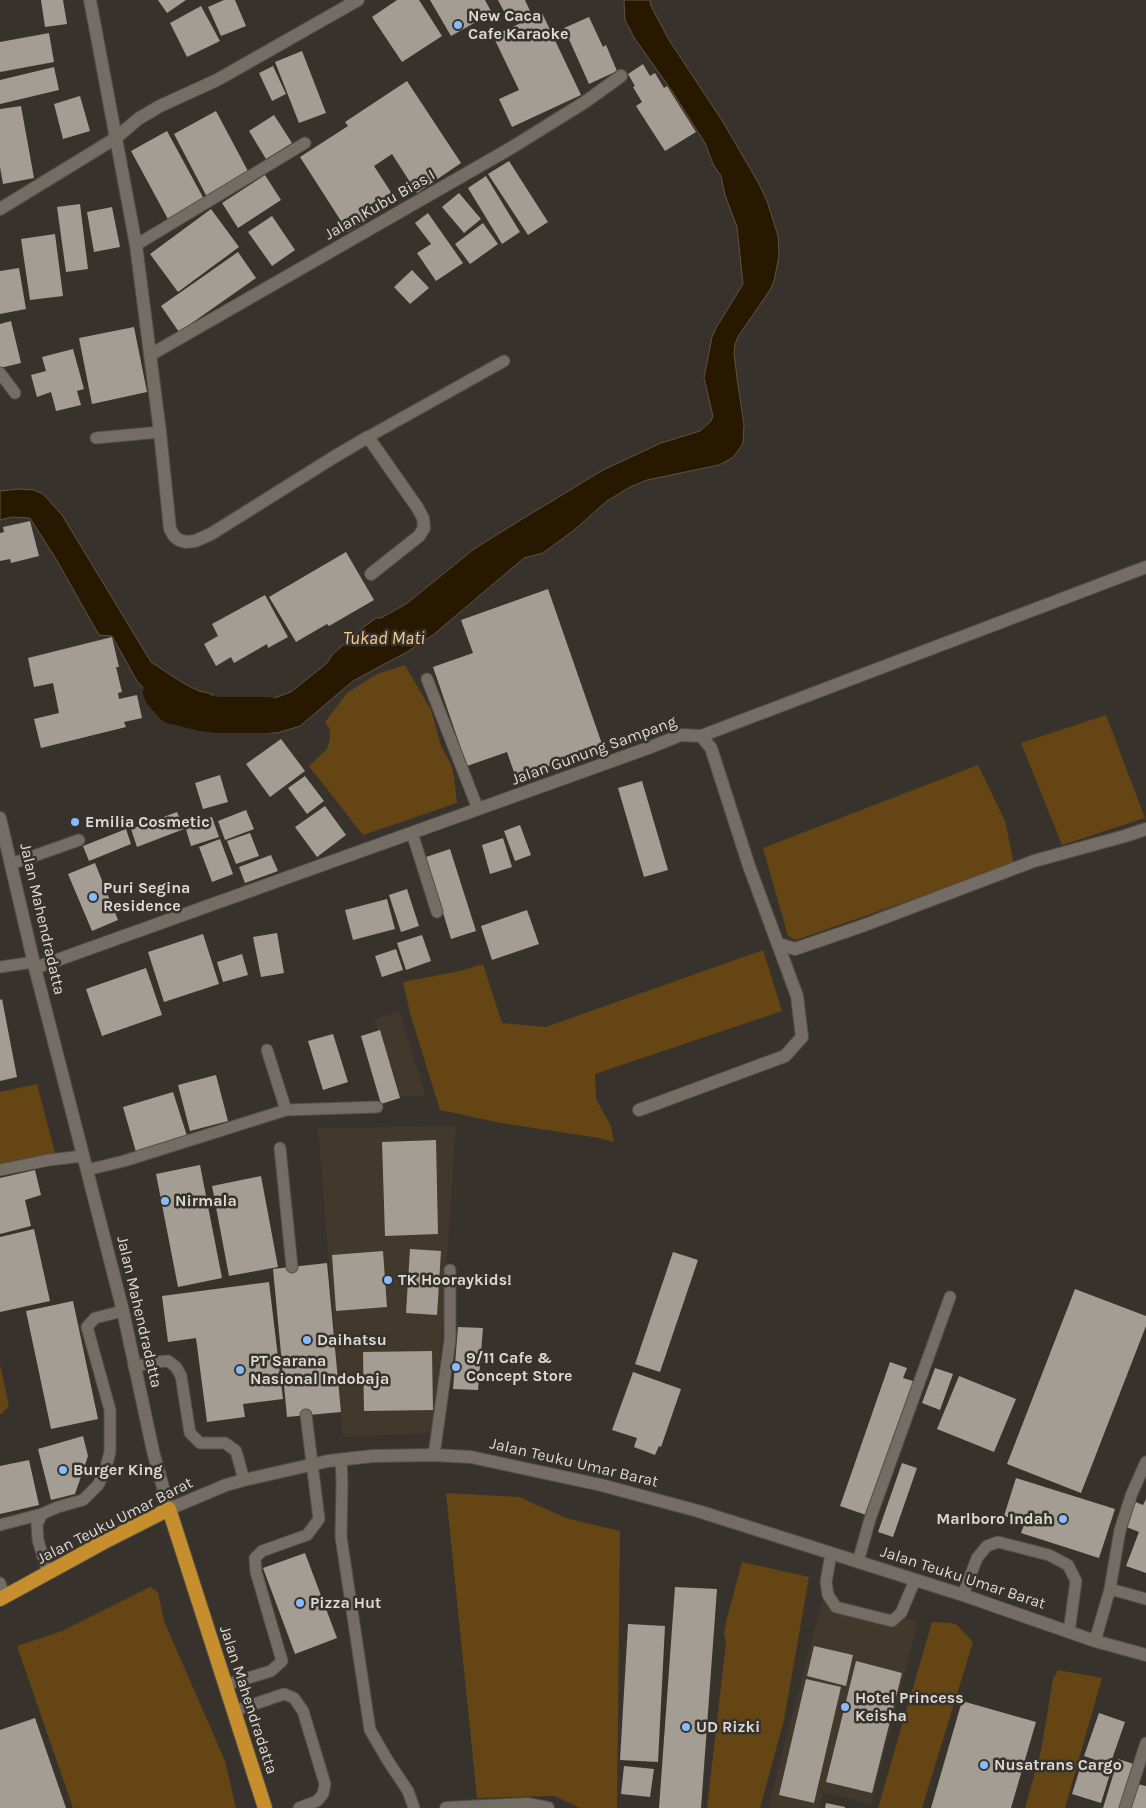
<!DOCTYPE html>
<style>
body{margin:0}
canvas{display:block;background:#37322b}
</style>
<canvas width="1146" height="1808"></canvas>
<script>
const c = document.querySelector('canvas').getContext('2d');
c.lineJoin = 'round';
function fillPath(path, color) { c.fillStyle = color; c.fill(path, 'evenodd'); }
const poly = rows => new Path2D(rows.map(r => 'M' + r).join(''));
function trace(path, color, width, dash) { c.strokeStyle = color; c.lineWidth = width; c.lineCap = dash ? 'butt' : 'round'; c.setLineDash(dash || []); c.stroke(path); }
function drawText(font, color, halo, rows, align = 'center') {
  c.font = font + ' Karla,sans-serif'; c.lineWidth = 5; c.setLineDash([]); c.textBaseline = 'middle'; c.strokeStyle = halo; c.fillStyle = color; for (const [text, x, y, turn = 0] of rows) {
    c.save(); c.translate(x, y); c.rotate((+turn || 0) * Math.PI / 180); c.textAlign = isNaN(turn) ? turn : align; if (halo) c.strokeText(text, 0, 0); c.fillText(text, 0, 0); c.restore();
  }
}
fillPath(poly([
 [399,1011,426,1097,401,1096,374,1020],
 [456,1126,435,1433,343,1437,318,1128],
 [823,1598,918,1621,871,1804,823,1792,819,1808,768,1808]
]), '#42392c');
fillPath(poly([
 [405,665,431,710,441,746,451,764,454,777,457,803,363,835,309,766,327,749,330,739,330,730,325,722,347,693,377,674],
 [1106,715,1145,818,1062,845,1021,743],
 [978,765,1005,821,1014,864,796,940,788,936,763,848],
 [763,950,782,1011,595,1074,596,1099,611,1126,614,1142,599,1138,501,1123,440,1110,410,1013,403,982,460,971,483,964,502,1023,546,1027],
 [37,1084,55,1153,0,1166,0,1092],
 [0,1364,9,1406,0,1415],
 [446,1493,519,1497,566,1518,620,1531,617,1808,580,1808,555,1796,477,1798],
 [742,1562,809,1577,784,1720,760,1808,707,1808,726,1643,724,1634,726,1622],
 [150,1587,158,1592,164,1621,225,1761,236,1808,73,1808,17,1646,62,1631],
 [932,1622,952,1623,957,1625,973,1642,922,1808,878,1808],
 [1058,1670,1102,1678,1065,1808,1025,1808,1041,1751,1053,1679]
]), '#644513');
const water = poly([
 [624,0,650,0,651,6,669,40,723,122,759,184,767,201,778,236,779,256,774,281,770,290,739,335,735,344,734,353,737,378,744,425,743,443,738,451,732,458,719,465,647,480,630,487,607,501,573,531,543,553,524,558,433,635,407,652,353,681,300,726,277,733,212,731,225,698,255,705,291,692,327,663,333,654,361,629,376,618,381,618,406,604,474,549,514,524,603,470,661,443,700,431,711,421,713,416,704,378,712,337,716,328,743,284,737,227,725,195,721,176,713,164,705,143,672,91,635,39,625,20,624,0],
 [19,489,34,490,43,494,62,515,151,662,183,683,199,691,212,694,195,729,168,716,137,681,112,636,99,635,56,559,30,518,12,517,0,520,0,491,19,489]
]);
fillPath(water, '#291800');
trace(water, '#5f5240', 1);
trace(poly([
 [161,692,173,706,202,713,219,715,267,715]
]), '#291800', 36);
fillPath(poly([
 [41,0,63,0,67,24,45,27],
 [158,0,186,0,167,13],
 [224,0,235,0,246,26,221,36,208,7],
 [397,0,419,0,442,36,402,62,372,17],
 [430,0,485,0,492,13,451,36],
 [498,0,525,0,530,11,509,21],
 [201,6,220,41,187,57,170,23],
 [542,13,581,95,512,127,499,99,519,90,493,36],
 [589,17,603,47,606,45,617,71,589,84,564,28],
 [49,33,54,62,0,72,0,42],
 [302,51,326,113,299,123,275,62],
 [643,64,650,76,655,73,664,88,667,86,696,132,665,151,636,106,642,102,633,87,635,86,628,74],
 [273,66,286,94,272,101,259,73],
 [54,67,59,90,0,104,0,80],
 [407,81,461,163,417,193,392,154,374,166,396,200,348,232,300,157,348,126,345,122],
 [80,96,90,131,63,139,54,104],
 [21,106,34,178,3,184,0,167,0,109],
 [216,111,249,173,207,197,174,134],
 [274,115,292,143,266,159,249,131],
 [167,131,205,201,169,221,131,151],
 [509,161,548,222,528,235,488,174],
 [265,175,281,200,238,228,222,203],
 [486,176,520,232,502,244,468,188],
 [459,193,481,219,464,233,442,207],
 [80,204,88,269,66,272,57,207],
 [112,207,120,247,94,252,87,212],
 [211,209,239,247,178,292,150,254],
 [428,213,463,263,436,281,417,253,431,244,415,223],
 [272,216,295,250,272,266,248,232],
 [483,223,498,244,470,264,455,244],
 [55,234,63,296,30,300,21,239],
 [238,252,256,278,179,332,161,306],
 [19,268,26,309,0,314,0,271],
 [412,270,429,288,410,304,394,287],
 [11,321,21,363,0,368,0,324],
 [134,327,147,392,92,404,79,338],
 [73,349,84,389,77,391,81,405,56,411,51,392,37,397,31,375,46,371,42,357],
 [30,521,39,556,11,563,10,559,0,561,0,533,4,532,3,527],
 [346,552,374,600,329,626,327,624,296,642,269,597],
 [548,589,603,747,516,778,507,752,467,766,433,667,473,653,461,620],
 [265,595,288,637,268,648,267,644,234,663,231,657,216,666,204,644,218,636,212,624],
 [112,637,119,667,116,667,122,692,118,693,119,699,137,695,142,718,124,722,126,727,41,748,34,719,59,713,53,683,34,687,28,658],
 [281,739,305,771,270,797,246,764],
 [220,775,228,802,203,809,195,783],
 [305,776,324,801,307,814,288,788],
 [642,781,668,870,644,877,618,788],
 [325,806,346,835,317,857,295,827],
 [246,810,254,829,225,840,218,821],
 [177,812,184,829,137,847,131,829],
 [212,817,219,837,191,846,185,826],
 [520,825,531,855,515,861,504,831],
 [126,829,131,844,89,861,83,846],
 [250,833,259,856,236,864,227,841],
 [503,838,512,867,490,874,482,845],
 [220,839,233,874,212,882,199,847],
 [450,849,476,931,451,939,426,857],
 [271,855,278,871,245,883,239,867],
 [95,863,118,920,92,931,68,874],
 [407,889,419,926,401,932,389,895],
 [387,899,395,929,353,940,345,910],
 [527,910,539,944,492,960,481,926],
 [277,933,284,973,261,977,253,937],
 [203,934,219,984,164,1002,148,952],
 [422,935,431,961,406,970,397,943],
 [396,949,403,970,382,977,375,956],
 [242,954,248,975,223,982,217,962],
 [146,968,162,1015,102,1036,86,989],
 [2,999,17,1077,0,1081,0,1000],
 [380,1030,400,1098,381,1104,361,1036],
 [333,1034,348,1082,323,1090,308,1041],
 [216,1075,228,1121,190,1131,178,1085],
 [173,1092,187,1136,136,1152,123,1107],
 [436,1140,438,1234,385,1236,382,1142],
 [200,1165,222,1278,178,1287,156,1174],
 [35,1170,41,1195,25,1200,31,1226,0,1234,0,1178],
 [261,1176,278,1267,229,1276,212,1186],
 [34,1229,50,1301,0,1312,0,1237],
 [410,1249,441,1251,437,1315,406,1313],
 [383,1251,387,1307,336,1311,332,1255],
 [673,1252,698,1260,660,1372,635,1364],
 [327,1263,341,1412,287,1417,273,1269],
 [269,1282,283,1399,243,1404,245,1417,207,1422,196,1338,168,1342,162,1296],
 [1075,1289,1146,1316,1146,1326,1081,1493,1007,1464],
 [73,1301,98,1419,51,1429,26,1311],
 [458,1327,483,1328,478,1390,453,1389],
 [432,1351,433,1410,364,1411,363,1352],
 [890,1362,907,1368,903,1378,916,1382,869,1516,840,1506],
 [935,1368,953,1374,940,1410,922,1403],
 [633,1372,681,1389,661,1447,659,1446,655,1455,634,1447,637,1438,612,1430],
 [959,1376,1016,1399,994,1452,937,1429],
 [83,1436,88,1456,75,1494,51,1500,38,1449],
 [29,1460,39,1505,0,1514,0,1466],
 [902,1463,917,1468,893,1537,878,1532],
 [1016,1478,1115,1509,1099,1558,1021,1533,1025,1522,1004,1516],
 [1146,1499,1146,1573,1126,1566,1139,1532,1124,1526,1133,1501,1143,1505],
 [305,1553,337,1638,295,1654,263,1568],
 [675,1587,717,1589,701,1808,659,1808],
 [628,1624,665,1626,658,1762,620,1760],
 [814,1646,853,1655,846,1686,807,1676],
 [856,1661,902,1673,872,1793,826,1782],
 [806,1679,841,1687,814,1803,779,1795],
 [962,1701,1036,1722,1011,1808,931,1808],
 [1099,1713,1125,1722,1110,1765,1084,1756],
 [35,1718,66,1808,0,1808,0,1730],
 [1118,1759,1134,1764,1120,1808,1103,1808],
 [1081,1765,1110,1774,1101,1803,1072,1794],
 [624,1766,654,1769,650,1797,621,1794],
 [1137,1784,1146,1786,1146,1808,1130,1808],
 [826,1803,845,1807,845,1808,825,1808]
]), '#a39d94');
const service = poly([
 [136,245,305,143],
 [0,373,15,393],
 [368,437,504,361],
 [96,438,160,432],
 [427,679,478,809],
 [412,833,437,912],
 [11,864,79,840],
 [0,967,34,962],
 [267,1050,286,1110],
 [280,1148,292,1267],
 [0,1170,49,1160,83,1156],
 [87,1170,124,1161,286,1110,377,1107],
 [134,1367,154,1362,168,1361,176,1367,181,1376,190,1433,200,1443,225,1443,236,1451,244,1480],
 [434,1455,450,1340,450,1270],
 [341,1459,342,1482,341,1537,370,1730,388,1761,408,1791,414,1808],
 [0,1525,42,1514],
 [831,1554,826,1582,828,1595,836,1607,892,1621,901,1613,915,1580],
 [858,1562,870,1519,950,1297],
 [48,1574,38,1540,37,1524,42,1514,58,1507,83,1500,98,1485,105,1471,110,1452,110,1410,87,1327,95,1318,123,1311],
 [0,1583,5,1597],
 [1110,1589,1146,1599],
 [963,1595,977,1558,987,1546,998,1542,1049,1555,1068,1565,1076,1581,1069,1632],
 [1095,1641,1110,1589,1120,1530,1132,1493,1146,1462],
 [225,1685,271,1671,282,1661,256,1572,255,1558,262,1551,307,1535,319,1519,306,1415],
 [234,1711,284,1694,294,1698,303,1711,325,1784,323,1794,317,1801,299,1808],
 [1125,1808,1146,1743]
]);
const minor = poly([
 [90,0,136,245,160,432,170,529,174,536,179,540,186,542,195,541,211,534,334,457,368,437,417,507,423,518,424,528,419,536,371,574],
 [0,209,116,138,138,119,160,106,217,80,358,0],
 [150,355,511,148,585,102,621,76],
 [701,736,1146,567],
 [779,944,795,949,865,925,1034,861,1125,836,1146,829],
 [35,968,651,747,681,735,701,736,711,748,749,866,797,996,802,1037,785,1056,639,1110],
 [446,1808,527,1804,548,1808]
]);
const secondary = poly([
 [0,818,35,968,123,1311,153,1451,169,1509,226,1485,244,1480,328,1461,373,1456,434,1455,471,1457,601,1485,698,1511,963,1595,1095,1641,1146,1655]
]);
const trunk = poly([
 [0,1599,104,1542,169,1509,265,1808]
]);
trace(service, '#544f49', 13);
trace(minor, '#544f49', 14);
trace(secondary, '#544f49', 14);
trace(trunk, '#544f49', 16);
trace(service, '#736d65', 11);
trace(minor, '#736d65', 12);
trace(secondary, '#736d65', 12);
trace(trunk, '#c78e2d', 14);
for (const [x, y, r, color] of [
 [458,25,5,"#87bbfb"],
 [75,822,5,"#87bbfb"],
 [93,897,5,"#87bbfb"],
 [165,1201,5,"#87bbfb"],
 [388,1280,5,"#87bbfb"],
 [307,1340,5,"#87bbfb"],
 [456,1367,5,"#87bbfb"],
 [240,1370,5,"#87bbfb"],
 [63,1470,5,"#87bbfb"],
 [1063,1519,5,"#87bbfb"],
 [300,1603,5,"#87bbfb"],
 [845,1707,5,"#87bbfb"],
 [686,1727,5,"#87bbfb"],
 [984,1765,5,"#87bbfb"]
]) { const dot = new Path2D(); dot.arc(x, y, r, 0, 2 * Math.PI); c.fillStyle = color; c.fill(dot); trace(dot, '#37322b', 2); }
drawText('bold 16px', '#ddd9d5', '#37322b', [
 ["New Caca",468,16],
 ["Cafe Karaoke",468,34],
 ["Emilia Cosmetic",85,822],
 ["Puri Segina",103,888],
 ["Residence",103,906],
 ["Nirmala",175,1201],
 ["TK Hooraykids!",398,1280],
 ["Daihatsu",317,1340],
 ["9/11 Cafe &",466,1358],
 ["Concept Store",466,1376],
 ["PT Sarana",250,1361],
 ["Nasional Indobaja",250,1379],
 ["Burger King",73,1470],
 ["Marlboro Indah",1053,1519,"right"],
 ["Pizza Hut",310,1603],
 ["Hotel Princess",855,1698],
 ["Keisha",855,1716],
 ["UD Rizki",696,1727],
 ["Nusatrans Cargo",994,1765]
], 'left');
drawText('16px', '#ddd9d5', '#37322b', [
 ["Jalan Kubu Bias I",380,205,-30],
 ["Jalan Gunung Sampang",594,751,-20],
 ["Jalan Mahendradatta",42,919,77],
 ["Jalan Mahendradatta",139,1312,77],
 ["Jalan Teuku Umar Barat",574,1463,13],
 ["Jalan Teuku Umar Barat",115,1521,-27],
 ["Jalan Teuku Umar Barat",963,1578,18],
 ["Jalan Mahendradatta",248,1700,72]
]);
drawText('italic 18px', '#f7cc92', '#37322b', [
 ["Tukad Mati",384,639]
]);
</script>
